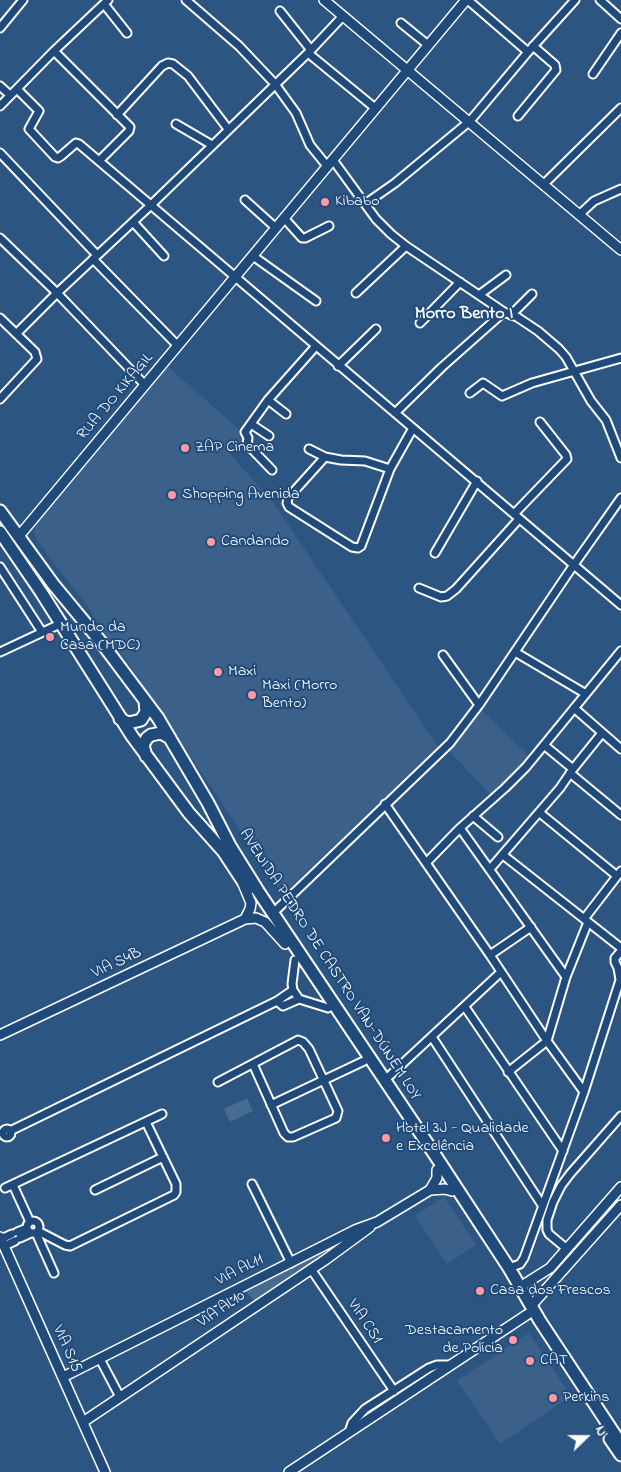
<!DOCTYPE html>
<meta charset="utf-8">
<style>
body{margin:0}
#map{position:relative;width:621px;height:1472px;overflow:hidden;background:#2c5582;font-family:"Indie Flower",sans-serif}
canvas{display:block}
.north{position:absolute;left:561px;top:1412px;width:50px;height:50px;-webkit-text-stroke:4px #1f4a7a;paint-order:stroke;rotate:68deg;font-size:14px;font-weight:700;line-height:20px;text-align:center;color:#fff}
.north::after{content:'';display:block;margin:auto;width:18px;height:22px;background:#fff;clip-path:polygon(50% 0,100% 100%,50% 72%,0 100%)}
</style>
<div id="map">
<canvas width="621" height="1472"></canvas>
<div class="north">N</div>
</div>
<script>
const c = document.querySelector('canvas').getContext('2d');
c.lineJoin = 'round';
function fillPath(path, color) { c.fillStyle = color; c.fill(path, 'evenodd'); }
const poly = rows => new Path2D(rows.map(r => 'M' + r).join(''));
function trace(path, color, width, dash) { c.strokeStyle = color; c.lineWidth = width; c.lineCap = dash ? 'butt' : 'round'; c.setLineDash(dash || []); c.stroke(path); }
function drawText(font, color, halo, rows, align = 'center') {
  c.font = font + ' "Indie Flower",sans-serif'; c.lineWidth = 4; c.setLineDash([]); c.textBaseline = 'middle'; c.strokeStyle = halo; c.fillStyle = color; for (const [text, x, y, turn = 0] of rows) {
    c.save(); c.translate(x, y); c.rotate((+turn || 0) * Math.PI / 180); c.textAlign = isNaN(turn) ? turn : align; if (halo) c.strokeText(text, 0, 0); c.fillText(text, 0, 0); c.restore();
  }
}
fillPath(poly([
 [164,363,246,436,230,454,275,505,438,747,283,894,125,659,105,636,88,606,62,574,39,543,34,533,36,523],
 [482,710,530,757,521,768,492,796,449,751],
 [444,1197,476,1245,447,1264,415,1216],
 [529,1333,571,1396,500,1444,457,1381]
]), '#3b618b');
fillPath(poly([
 [247,1098,253,1111,230,1122,224,1109],
 [321,1251,324,1252,323,1255,255,1302,245,1290]
]), '#486b92');
const minor = poly([
 [186,0,239,46,275,84,296,113,310,145,327,166],
 [468,0,528,52],
 [600,0,621,19],
 [104,4,127,33],
 [280,11,311,50],
 [401,23,428,45],
 [0,28,23,0],
 [54,51,130,127,129,131,99,161],
 [308,53,375,108],
 [593,74,621,33],
 [0,86,10,95],
 [17,89,39,111,29,129,55,157,58,158,61,156,76,143,79,144,621,605],
 [0,106,54,51,108,0],
 [117,115,162,66,168,63,173,64,188,76,228,129],
 [518,116,556,70,555,65,533,46],
 [176,124,212,145],
 [0,153,97,255],
 [333,160,376,219,391,234,406,246,504,312,517,317,538,331,559,349,566,357,591,401,606,420,621,458],
 [544,184,621,108],
 [245,200,276,228],
 [365,204,395,183,470,121,528,52,575,0],
 [580,214,594,201,621,189],
 [284,218,302,238,305,238,329,226],
 [133,222,164,256],
 [0,238,57,293,145,385],
 [253,256,316,301],
 [93,259,178,346],
 [356,293,406,246],
 [479,295,506,275],
 [511,315,532,294],
 [0,318,35,352,37,359,0,399],
 [420,323,460,282],
 [17,333,57,293,151,205,311,50,343,16],
 [338,366,376,329],
 [470,393,483,383,502,396,532,383,621,358],
 [268,400,286,414],
 [395,413,442,367,504,312],
 [251,424,269,436],
 [309,449,325,457,341,460,365,461,390,469],
 [325,457,288,498,287,503,289,507,352,547,358,548,361,546,390,469,413,428],
 [272,470,247,444,248,438,245,432,268,400,316,346],
 [514,514,567,459,566,455,540,422],
 [435,553,477,481],
 [0,567,42,632],
 [419,588,441,597,447,596,456,589,519,519],
 [0,652,60,624],
 [515,652,586,694],
 [443,655,479,705],
 [574,708,621,749],
 [544,745,573,769],
 [570,773,621,815],
 [385,804,490,955,547,1041,584,1092],
 [540,813,617,876],
 [473,816,498,837],
 [460,828,566,977],
 [503,855,621,948],
 [426,863,460,828,505,788,526,767,621,651],
 [490,869,560,788,573,769,602,733],
 [272,914,450,743,479,705,573,566,621,498],
 [584,919,621,871],
 [490,955,531,927],
 [295,960,292,984,293,990,299,999,328,1008],
 [277,1001,283,1006,299,999],
 [465,1007,563,1151],
 [432,1037,542,1205],
 [508,1072,547,1041,566,977,588,922],
 [385,1080,501,972],
 [218,1082,298,1040,303,1042,309,1049,338,1111,336,1118,293,1137,288,1137,284,1133,253,1064],
 [271,1105,364,1061],
 '3 1133a4 4 0 1 1 8 0a4 4 0 1 1-8 0Z',
 [10,1131,277,1001,293,990],
 [252,1184,291,1263],
 [13,1185,30,1222],
 [5,1188,162,1114],
 [95,1190,163,1157],
 '27 1227a6 6 0 1 1 12 0a6 6 0 1 1-12 0Z',
 [38,1231,65,1245,70,1246,174,1195,176,1192,176,1184,146,1122],
 [17,1232,27,1228],
 [36,1233,54,1273],
 [20,1238,31,1233],
 [1,1239,12,1234],
 [4,1246,15,1241],
 [567,1249,549,1234,547,1230,547,1220,553,1202,561,1186,570,1174,621,1116],
 [509,1268,520,1264,524,1258,584,1092,620,980,618,968,615,962,615,958,621,951],
 [311,1269,394,1391],
 [100,1359,120,1397],
 [349,1432,352,1423,365,1409,429,1368,437,1365,451,1365]
]);
const tertiary = poly([
 [324,0,621,250],
 [243,884,251,903,250,909,245,919],
 [0,1035,245,919,256,918,265,922,285,944],
 [430,1190,437,1178,437,1170],
 [0,1237,105,1472],
 [63,1377,355,1230,377,1222,430,1190,445,1189,452,1191],
 [83,1422,325,1260,370,1227]
]);
const secondary = poly([
 [19,536,466,0],
 [520,1287,550,1268,621,1187],
 [531,1306,621,1205],
 [289,1472,528,1314]
]);
const trunk = poly([
 [0,511,53,584,101,642,158,718,208,803,230,846,258,891,435,1155,509,1268,540,1321,621,1444],
 [0,532,41,592,132,736,189,813,223,851,248,889],
 [120,719,129,723,141,720,146,712,145,701],
 [146,756,143,745,147,738,151,735,161,733,170,738],
 [610,1439,621,1455]
]);
trace(minor, '#fff', 11);
trace(tertiary, '#fff', 12);
trace(secondary, '#fff', 12);
trace(trunk, '#fff', 15);
trace(minor, '#1f4a7a', 7);
trace(tertiary, '#1f4a7a', 9);
trace(secondary, '#1f4a7a', 9);
trace(trunk, '#1f4a7a', 11);
for (const [x, y, r, color] of [
 [325,202,5,"#ff9aa2"],
 [185,448,5,"#ff9aa2"],
 [172,495,5,"#ff9aa2"],
 [211,542,5,"#ff9aa2"],
 [50,637,5,"#ff9aa2"],
 [218,672,5,"#ff9aa2"],
 [252,695,5,"#ff9aa2"],
 [386,1138,5,"#ff9aa2"],
 [480,1291,5,"#ff9aa2"],
 [513,1340,5,"#ff9aa2"],
 [530,1361,5,"#ff9aa2"],
 [553,1398,5,"#ff9aa2"]
]) { const dot = new Path2D(); dot.arc(x, y, r, 0, 2 * Math.PI); c.fillStyle = color; c.fill(dot); trace(dot, '#1f4a7a', 2); }
drawText('16px', '#fff', '#1f4a7a', [
 ["Kibabo",335,202],
 ["ZAP Cinema",195,448],
 ["Shopping Avenida",182,495],
 ["Candando",221,542],
 ["Mundo da",60,628],
 ["Casa (MDC)",60,646],
 ["Maxi",228,672],
 ["Maxi (Morro",262,686],
 ["Bento)",262,704],
 ["Hotel 3J - Qualidade",396,1129],
 ["e Excelência",396,1147],
 ["Casa dos Frescos",490,1291],
 ["Destacamento",503,1331,"right"],
 ["de Polícia",503,1349,"right"],
 ["CAT",540,1361],
 ["Perkins",563,1398]
], 'left');
drawText('16px', '#fff', '#1f4a7a', [
 ["RUA DO KIKAGIL",116,397,-50],
 ["VIA S4B",117,964,-25],
 ["AVENIDA PEDRO DE CASTRO VAN-DÚNEM LOY",329,965,57],
 ["VIA AL11",240,1271,-27],
 ["VIA AL10",222,1310,-34],
 ["VIA CS1",364,1322,56],
 ["VIA S15",66,1349,66]
]);
drawText('bold 18px', '#fff', '#1f4a7a', [
 ["Morro Bento I",464,315]
]);
</script>
